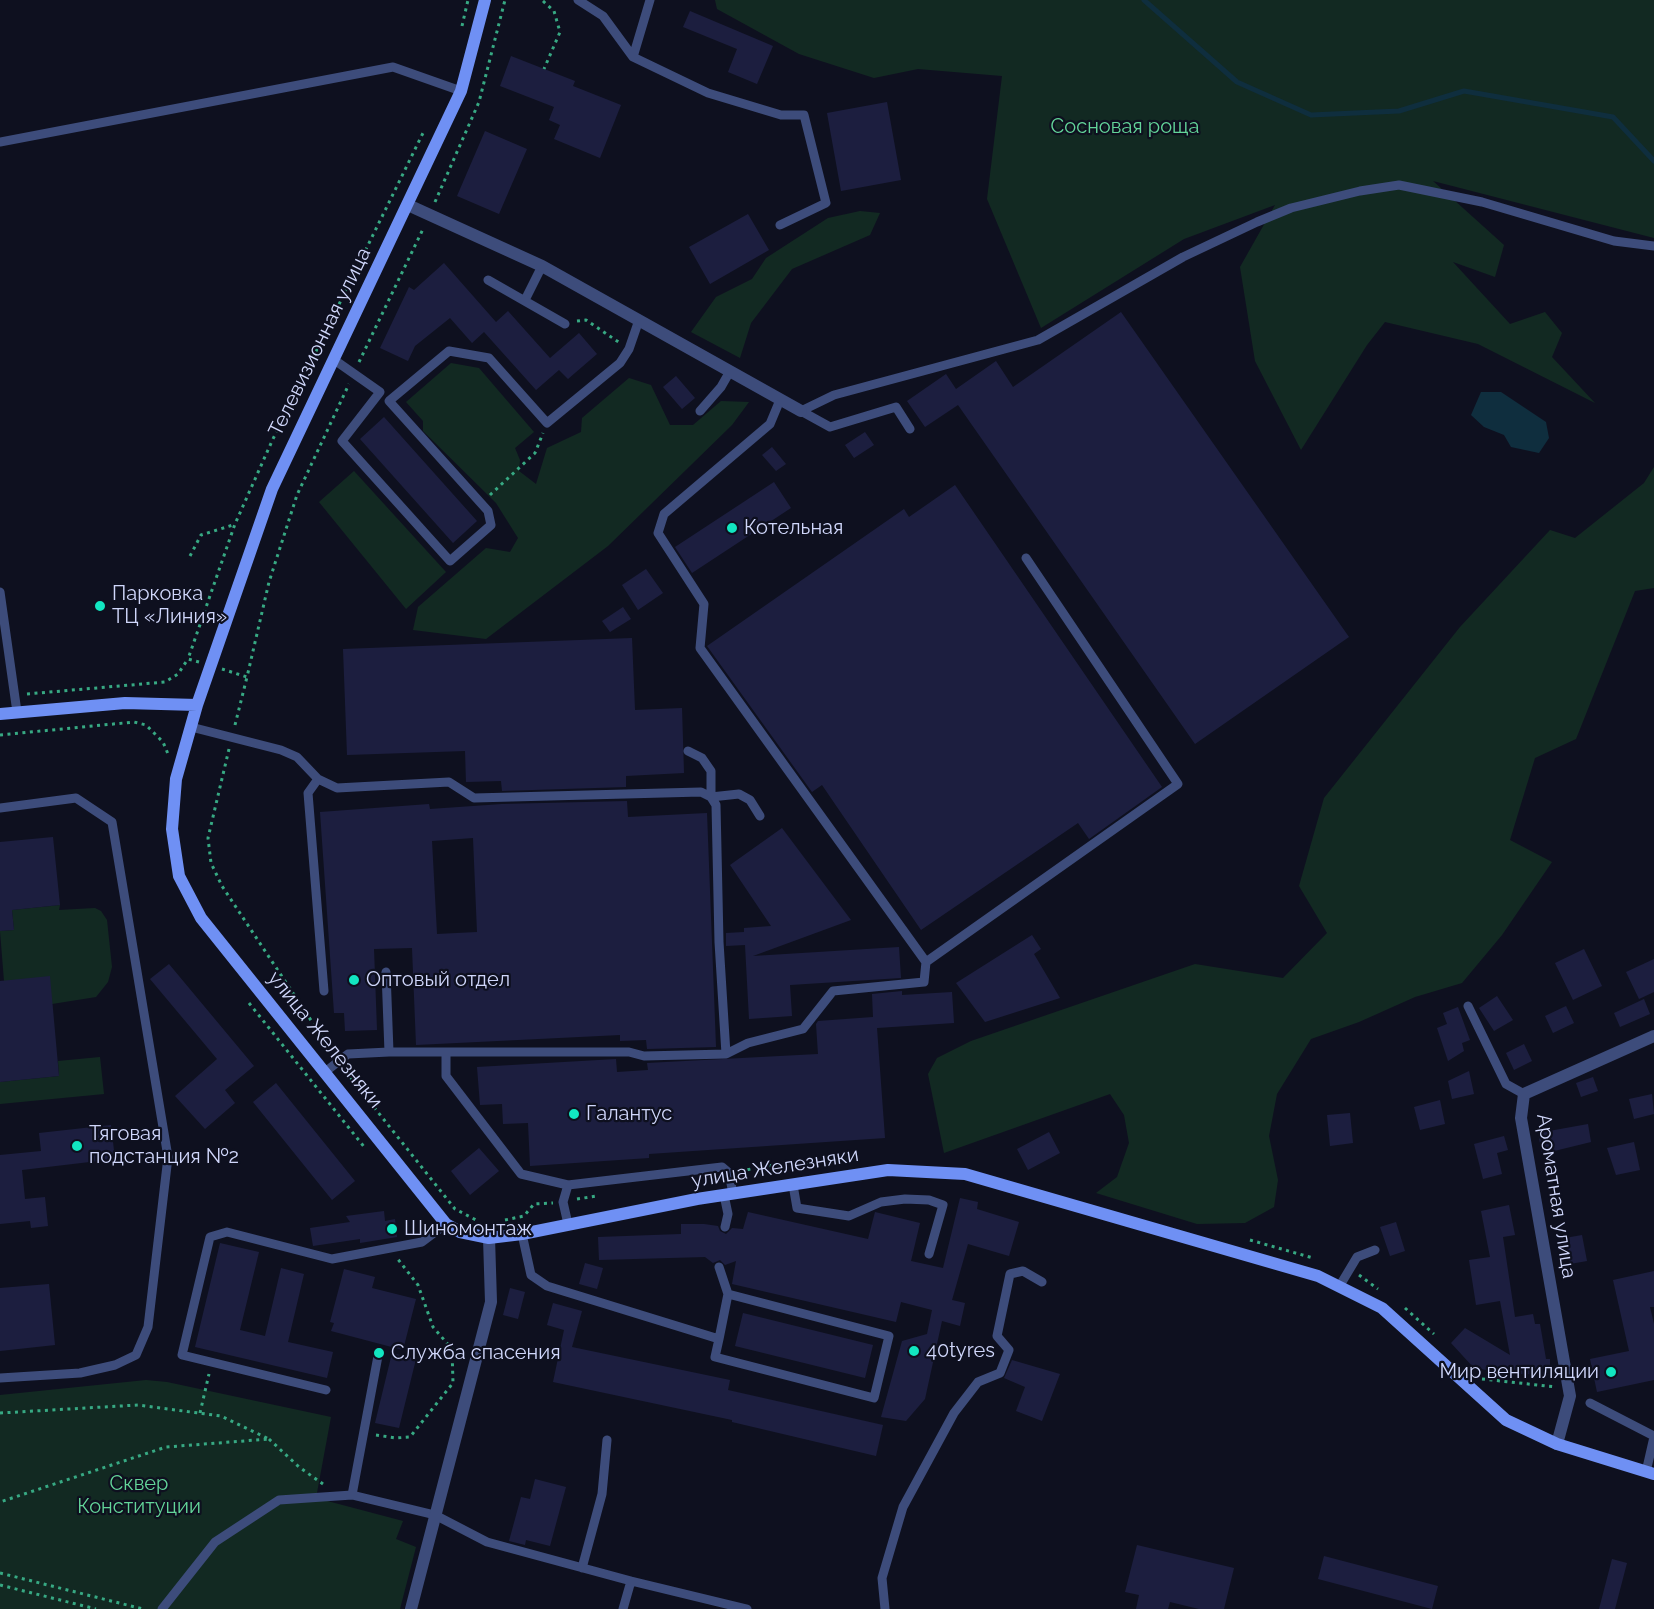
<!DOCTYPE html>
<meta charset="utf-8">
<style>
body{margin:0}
canvas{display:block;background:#0e101f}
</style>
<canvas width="1654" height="1609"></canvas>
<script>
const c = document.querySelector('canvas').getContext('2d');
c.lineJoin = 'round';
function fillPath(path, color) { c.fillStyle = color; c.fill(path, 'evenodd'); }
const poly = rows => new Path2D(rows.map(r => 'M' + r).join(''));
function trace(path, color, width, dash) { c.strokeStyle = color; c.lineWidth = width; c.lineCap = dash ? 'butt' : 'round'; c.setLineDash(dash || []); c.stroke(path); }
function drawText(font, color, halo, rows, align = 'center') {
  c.font = font + ' Raleway,sans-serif'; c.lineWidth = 4.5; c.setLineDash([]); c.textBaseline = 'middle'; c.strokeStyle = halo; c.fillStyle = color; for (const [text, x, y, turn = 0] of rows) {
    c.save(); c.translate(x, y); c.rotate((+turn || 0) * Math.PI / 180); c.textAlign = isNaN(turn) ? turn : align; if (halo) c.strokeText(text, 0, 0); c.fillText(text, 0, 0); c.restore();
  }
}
fillPath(poly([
 [715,0,1654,0,1654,238,1433,181,1504,245,1495,277,1453,262,1510,324,1545,312,1562,333,1552,357,1595,403,1478,344,1385,322,1367,345,1301,450,1255,361,1240,267,1275,205,1184,239,1041,328,987,199,1002,76,918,69,874,78,799,54,717,9],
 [860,211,880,213,870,235,792,269,751,323,740,358,691,332,716,297,752,279,766,258,828,218],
 [451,363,479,368,534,432,515,448,520,460,519,471,536,484,547,448,581,432,582,418,629,378,651,385,670,425,693,425,721,401,749,402,732,425,608,546,486,639,413,630,418,607,486,548,510,552,518,538,496,503,423,431,423,421,406,402],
 [1654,467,1654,588,1635,591,1576,739,1535,758,1510,840,1552,862,1502,935,1462,983,1415,997,1359,1022,1311,1039,1277,1094,1269,1136,1278,1180,1274,1207,1245,1223,1197,1224,1096,1193,1117,1177,1129,1143,1124,1115,1110,1094,944,1153,928,1074,937,1058,971,1041,1195,964,1283,978,1327,933,1299,886,1324,798,1460,627,1550,530,1575,538,1644,483],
 [354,471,446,572,406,609,319,502],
 [60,905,59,910,95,908,101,911,107,920,112,967,108,982,96,997,52,1004,4,981,0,931,14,930,12,910],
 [100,1057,104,1094,0,1104,0,1082,59,1076,58,1061],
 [146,1380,167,1382,331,1417,316,1498,403,1521,396,1539,416,1547,400,1609,0,1609,0,1395]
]), '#122922');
fillPath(poly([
 [1481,392,1501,392,1546,422,1549,438,1539,453,1511,447,1504,435,1484,427,1471,415]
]), '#0f2e3e');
trace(poly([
 [1144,0,1237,82,1311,115,1399,111,1464,91,1613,117,1654,161]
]), '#0f2e3e', 5);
fillPath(poly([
 [690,11,773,46,757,84,728,72,737,49,683,27],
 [511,56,575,81,573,86,621,105,600,158,554,139,560,125,549,120,554,107,500,86],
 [887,102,901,180,841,191,827,113],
 [485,131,527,149,499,214,457,196],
 [748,214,769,250,710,284,689,247],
 [444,263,496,322,508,311,550,358,579,333,597,354,568,379,559,370,536,390,484,332,472,343,450,318,415,346,408,361,380,348,409,287,414,290],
 [1121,312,1349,637,1195,744,958,405,925,427,907,401,946,374,956,389,996,361,1013,387],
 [676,376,695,398,682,409,663,387],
 [384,417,477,521,453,543,360,439],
 [865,432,874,445,854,458,845,445],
 [772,447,786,464,776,471,762,455],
 [774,482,791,508,692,573,675,547],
 [955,485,1162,787,1089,839,1078,823,921,930,822,785,812,792,707,646,904,509,909,517],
 [646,569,663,593,638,610,622,585],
 [623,607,631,619,610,632,602,621],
 [632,638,635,710,682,708,684,773,626,776,626,787,502,791,501,781,466,782,465,751,347,755,343,649],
 [627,801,628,817,707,813,716,1047,647,1049,646,1040,620,1041,620,1035,416,1045,412,948,374,949,377,1030,345,1031,344,1013,334,1013,320,812,429,804,430,809,502,804],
 [473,838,477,932,437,934,432,841],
 [782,828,851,920,753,956,899,947,901,978,790,985,792,1016,749,1019,745,945,726,946,726,933,744,932,744,928,771,926,730,865],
 [53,837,60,905,12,910,14,930,0,931,0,842],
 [1032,935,1041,949,1034,954,1060,998,985,1022,956,983],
 [1584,949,1602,986,1573,1000,1555,963],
 [1654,959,1654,992,1639,999,1626,972],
 [169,964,254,1066,225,1090,235,1103,205,1129,175,1096,217,1059,150,979],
 [50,976,59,1076,0,1082,0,981],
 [902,991,902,995,952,992,954,1023,877,1028,885,1138,649,1154,649,1158,530,1166,528,1123,503,1124,502,1104,480,1105,477,1067,616,1059,617,1072,648,1070,647,1063,818,1054,816,1024,818,1021,873,1017,872,994],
 [1497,996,1513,1020,1494,1031,1479,1008],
 [1644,999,1650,1014,1620,1027,1614,1013],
 [1566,1006,1574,1023,1553,1033,1545,1016],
 [1458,1007,1470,1040,1462,1043,1464,1051,1448,1061,1437,1028,1447,1024,1443,1013],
 [1524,1044,1532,1061,1514,1070,1506,1053],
 [1469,1071,1474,1094,1452,1099,1448,1081],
 [1593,1077,1598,1091,1581,1097,1576,1083],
 [276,1083,355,1181,332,1200,253,1102],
 [1652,1094,1654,1114,1634,1119,1629,1099],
 [1440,1100,1445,1124,1420,1130,1414,1107],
 [1350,1113,1353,1143,1330,1146,1327,1115],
 [1588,1124,1591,1142,1542,1154,1538,1133],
 [111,1125,115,1159,22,1170,25,1199,45,1197,48,1226,31,1228,30,1221,0,1224,0,1155,41,1151,39,1133],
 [1049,1132,1060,1153,1028,1170,1017,1149],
 [1504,1136,1508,1150,1497,1153,1502,1174,1483,1179,1474,1144],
 [1634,1142,1640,1170,1616,1175,1607,1148],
 [479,1148,499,1171,470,1195,451,1171],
 [960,1198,978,1202,977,1209,1019,1222,1009,1256,968,1244,952,1300,965,1303,960,1326,942,1321,925,1399,906,1421,881,1417,902,1341,927,1334,932,1310,901,1302,896,1322,732,1284,736,1261,725,1265,720,1260,713,1263,705,1257,599,1260,598,1237,681,1234,681,1224,704,1224,718,1226,720,1231,726,1234,732,1228,743,1229,748,1212,868,1239,875,1212,920,1223,911,1261,943,1268],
 [1509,1205,1515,1235,1503,1237,1515,1317,1533,1314,1535,1324,1540,1324,1546,1359,1550,1359,1550,1375,1498,1373,1473,1367,1451,1343,1465,1328,1510,1355,1500,1301,1476,1305,1469,1260,1490,1257,1481,1211],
 [384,1211,385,1221,395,1219,397,1237,360,1243,360,1239,313,1246,310,1228,350,1222,346,1216],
 [1396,1222,1405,1251,1390,1256,1380,1227],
 [1582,1235,1587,1261,1570,1264,1565,1238],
 [220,1243,259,1252,240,1330,265,1336,281,1268,304,1274,288,1342,333,1352,327,1378,195,1347],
 [585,1263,603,1268,597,1289,579,1284],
 [344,1269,375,1277,372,1288,416,1299,403,1350,331,1331,334,1323,330,1322],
 [1654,1271,1654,1307,1650,1307,1654,1324,1654,1380,1597,1392,1590,1359,1629,1351,1613,1280],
 [49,1284,55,1345,0,1351,0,1288],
 [510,1288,525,1292,518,1319,503,1315],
 [553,1303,582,1311,572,1347,730,1380,728,1390,883,1425,876,1456,732,1422,732,1420,553,1382,564,1330,547,1325],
 [743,1313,873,1345,865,1378,735,1346],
 [392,1353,416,1359,399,1428,375,1423],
 [1012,1360,1060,1374,1042,1421,1016,1411,1025,1387,1004,1378],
 [535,1479,566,1487,550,1546,526,1540,525,1545,509,1541,521,1497,530,1499],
 [1137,1545,1234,1568,1224,1609,1199,1609,1170,1602,1168,1609,1136,1609,1139,1595,1125,1592],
 [1324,1556,1438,1586,1432,1609,1318,1579],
 [1612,1559,1627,1563,1615,1609,1599,1609]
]), '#1c1e3f');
trace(poly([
 [543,1,554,11,560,32,544,69],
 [462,26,468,0],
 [435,202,479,102,505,0],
 [577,321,586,320,620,343],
 [359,362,424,227],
 [490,495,535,453,543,433],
 [190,556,201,535,233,525],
 [199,662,188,659,235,524,272,441,423,133],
 [222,669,247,677,269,582,297,495,349,384],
 [27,694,165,682,178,674,188,659],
 [235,725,247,677],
 [0,735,134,722,146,725,163,742,168,754],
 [229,749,208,838,211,863,222,886,332,1052],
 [249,1003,365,1148],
 [346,1072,455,1209,478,1221],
 [740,1171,779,1164,852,1160],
 [577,1199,597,1196],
 [505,1220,524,1216,534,1204,553,1203],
 [1250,1240,1313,1258],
 [1359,1275,1378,1289],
 [1405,1308,1434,1334],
 [1482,1379,1556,1387],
 [0,1413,138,1405,221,1416,269,1439,166,1447,0,1502],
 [200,1413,209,1374],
 [376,1435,396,1438,410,1437,453,1383,452,1349,433,1327,418,1285,397,1258],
 [269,1439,299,1467,323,1484],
 [0,1573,143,1609],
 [0,1585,96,1609]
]), '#37a983', 3, [3, 4.5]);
trace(poly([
 [578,0,603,16,633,57,708,93,781,115,804,115,826,203,780,225],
 [633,57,650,0],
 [0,142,393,67,461,91],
 [488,280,565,324],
 [525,300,542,266],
 [333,359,380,392,342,441,450,561,491,525,488,511,389,401,449,351,489,358,547,423,620,363,629,349,639,320],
 [780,400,770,424,664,514,658,533,704,604,700,648,926,962,1178,784,1026,558],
 [700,411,721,387,729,373],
 [910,429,896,407,830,427,801,411,834,395,1038,340,1183,257,1257,222,1291,208,1360,191,1399,185,1482,202,1614,241,1654,246],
 [0,592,17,712],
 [191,727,281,750,297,757,318,779,337,788,449,782,474,798,701,792,711,797,716,805,719,942,726,1054,644,1056,629,1052,389,1052,386,972],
 [688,751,702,758,711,771,711,797,739,794,750,800,760,816],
 [318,779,308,793,324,991],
 [0,808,76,798,112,822,168,1157,148,1327,136,1355,115,1365,80,1373,0,1378],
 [1468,1006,1506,1084,1524,1094],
 [446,1052,446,1076,521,1174,568,1185],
 [726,1054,748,1043,803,1029,833,991,924,982,926,962],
 [325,1072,348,1054,389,1052],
 [793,1185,797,1208,849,1216,881,1202,905,1199,929,1200,943,1205,929,1254],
 [724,1195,728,1214,725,1227],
 [568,1224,563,1202,568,1185,722,1167,729,1173,733,1194],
 [522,1234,531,1275,547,1286,719,1339,715,1357,874,1398,889,1336,728,1294],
 [719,1267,728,1294,719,1339],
 [1339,1287,1357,1257,1375,1250],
 [326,1390,182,1355,210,1237,227,1232,332,1259,422,1242,446,1224],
 [1590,1403,1654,1436],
 [1646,1472,1654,1437],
 [352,1495,378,1356],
 [582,1568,602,1494,607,1440],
 [162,1609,215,1542,279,1500,352,1495,435,1515,487,1542,631,1581],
 [623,1609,631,1581,747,1609],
 [885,1609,882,1578,903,1507,954,1413,978,1382,1000,1373,1009,1350,997,1336,1010,1274,1023,1271,1042,1282]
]), '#3d4c7b', 9);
trace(poly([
 [408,205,542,266,801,411],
 [1557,1444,1570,1396,1521,1118,1524,1094,1654,1036],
 [411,1609,491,1302,489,1238]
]), '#3d4c7b', 12);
trace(poly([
 [485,0,461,91,272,489,197,705,176,779,172,829,179,876,201,918,446,1224,460,1232,489,1238,522,1234,697,1199,888,1170,965,1174,1318,1276,1382,1308,1506,1420,1557,1444,1654,1474],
 [0,714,125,703,197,705]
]), '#6f90f4', 12);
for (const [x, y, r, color] of [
 [732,528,6,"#12e6c1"],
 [100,606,6,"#12e6c1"],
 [354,980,6,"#12e6c1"],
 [574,1114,6,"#12e6c1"],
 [77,1146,6,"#12e6c1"],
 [392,1229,6,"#12e6c1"],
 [914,1351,6,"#12e6c1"],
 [379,1353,6,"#12e6c1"],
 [1611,1372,6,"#12e6c1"]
]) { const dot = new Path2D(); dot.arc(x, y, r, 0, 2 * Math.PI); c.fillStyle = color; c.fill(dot); trace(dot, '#0e101f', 2); }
drawText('20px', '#63d599', '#0e101f', [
 ["Сосновая роща",1125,127],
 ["Сквер",139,1484],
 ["Конституции",139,1507]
]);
drawText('20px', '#d0d7fb', '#0e101f', [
 ["Телевизионная улица",320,342,-64],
 ["улица Железняки",325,1040,51],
 ["улица Железняки",775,1168,-9],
 ["Ароматная улица",1556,1196,81]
]);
drawText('20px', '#d0d7fb', '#0e101f', [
 ["Котельная",744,528],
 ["Парковка",112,594],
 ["ТЦ «Линия»",112,617],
 ["Оптовый отдел",366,980],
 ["Галантус",586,1114],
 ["Тяговая",89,1134],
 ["подстанция №2",89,1157],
 ["Шиномонтаж",404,1229],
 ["40tyres",926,1351],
 ["Служба спасения",391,1353],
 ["Мир вентиляции",1599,1372,"right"]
], 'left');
</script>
